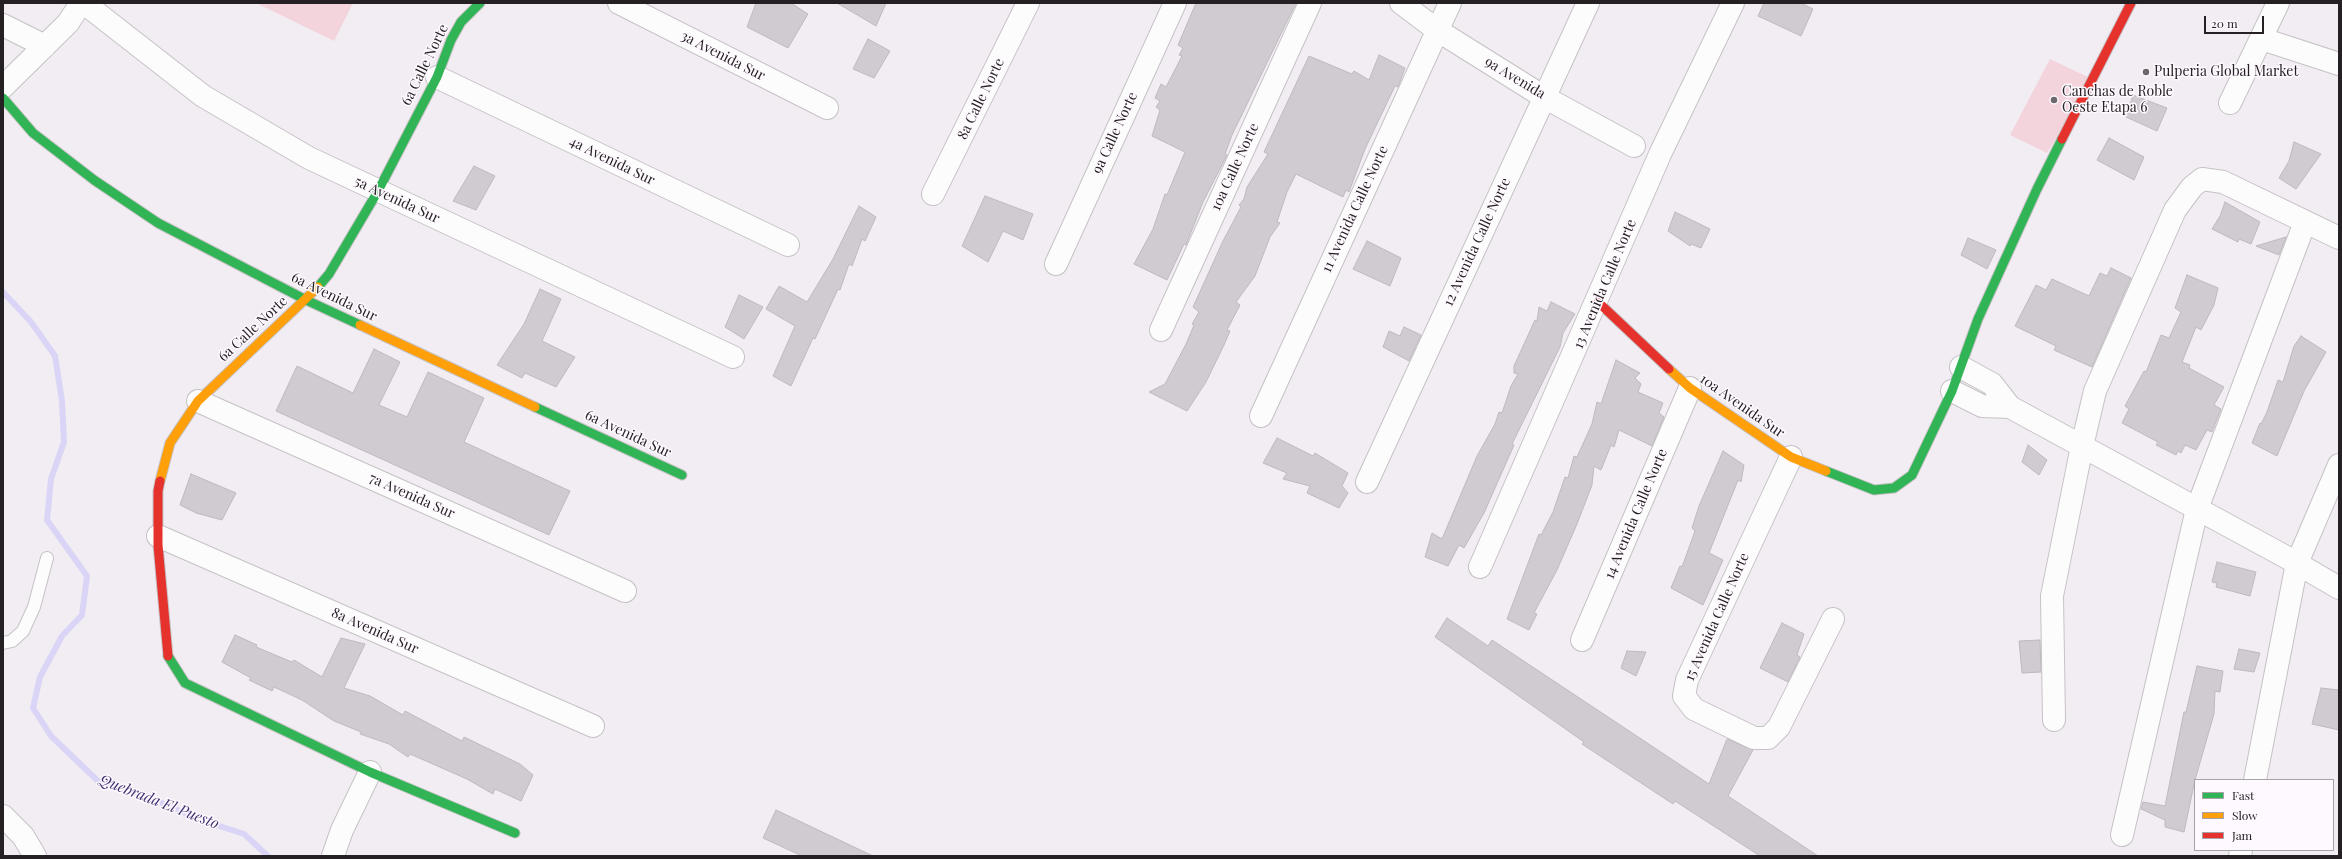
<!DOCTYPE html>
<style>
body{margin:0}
#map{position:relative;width:2342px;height:859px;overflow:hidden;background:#f2edf2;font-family:"Playfair Display",serif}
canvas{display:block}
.frame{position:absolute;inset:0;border:4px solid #242024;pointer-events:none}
.legend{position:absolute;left:2194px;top:779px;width:140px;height:72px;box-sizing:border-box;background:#fef9fe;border:1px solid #a7a2a7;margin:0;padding:5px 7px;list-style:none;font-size:12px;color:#242024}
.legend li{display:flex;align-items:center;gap:8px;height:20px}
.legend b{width:20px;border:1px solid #a7a2a7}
.scale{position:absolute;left:2204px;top:16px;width:60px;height:18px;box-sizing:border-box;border:2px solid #242024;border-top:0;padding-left:5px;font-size:12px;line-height:14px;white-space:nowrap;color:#242024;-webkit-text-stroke:3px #fef9fe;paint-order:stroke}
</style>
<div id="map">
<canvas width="2342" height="859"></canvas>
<div class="frame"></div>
<ul class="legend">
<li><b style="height:5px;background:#30b455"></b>Fast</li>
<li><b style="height:5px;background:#ff9f0a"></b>Slow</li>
<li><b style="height:5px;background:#e5322d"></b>Jam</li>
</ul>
<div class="scale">20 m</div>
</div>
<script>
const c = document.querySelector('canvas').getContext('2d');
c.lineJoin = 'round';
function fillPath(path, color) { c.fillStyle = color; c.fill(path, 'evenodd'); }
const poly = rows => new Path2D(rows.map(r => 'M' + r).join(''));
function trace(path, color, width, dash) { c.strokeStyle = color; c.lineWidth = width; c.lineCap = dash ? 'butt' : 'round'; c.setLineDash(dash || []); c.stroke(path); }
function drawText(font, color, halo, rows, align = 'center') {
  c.font = font + ' "Playfair Display",serif'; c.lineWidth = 3; c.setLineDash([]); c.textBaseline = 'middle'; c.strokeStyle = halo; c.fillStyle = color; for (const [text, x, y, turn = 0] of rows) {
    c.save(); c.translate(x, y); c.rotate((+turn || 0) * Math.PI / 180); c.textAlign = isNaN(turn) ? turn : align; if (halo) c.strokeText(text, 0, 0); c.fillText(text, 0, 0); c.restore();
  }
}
fillPath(poly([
 [256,3,353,3,334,41],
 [2050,59,2092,79,2047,153,2010,135]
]), '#f4d4dc');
trace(poly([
 [3,292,31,322,55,356,62,401,64,442,51,479,47,520,87,576,82,615,62,636,40,677,33,708,51,736,99,782,141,794,201,820,244,834,268,856]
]), '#dad5f6', 6);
const building = poly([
 [756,3,791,3,808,14,788,48,747,27,756,3],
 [837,3,886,3,876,26,837,3],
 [1196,3,1296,3,1232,135,1225,154,1227,155,1203,202,1186,245,1184,244,1167,280,1134,264,1153,229,1165,194,1167,195,1185,152,1152,136,1160,110,1156,107,1160,101,1155,98,1161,84,1166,87,1182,56,1179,55,1183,48,1178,45,1196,3],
 [1764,3,1801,3,1813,9,1801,36,1758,16,1764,3],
 [868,39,890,51,874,78,853,69,868,39],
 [1379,55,1405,68,1398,87,1395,86,1365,149,1349,192,1346,190,1343,197,1296,174,1287,192,1277,222,1280,223,1270,237,1255,276,1236,302,1240,305,1227,330,1230,331,1224,345,1206,382,1187,411,1149,392,1165,384,1186,344,1194,325,1192,324,1199,312,1193,307,1223,241,1241,207,1239,205,1244,199,1247,187,1268,154,1264,152,1309,56,1352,74,1354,71,1369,80,1379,55],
 [2133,95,2167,108,2157,131,2126,117,2133,95],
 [2109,138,2144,157,2134,180,2097,160,2109,138],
 [2294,142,2321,154,2296,189,2279,178,2289,161,2294,142],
 [474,166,495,176,476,210,453,201,474,166],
 [985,196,1033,214,1023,240,1003,231,988,262,962,246,985,196],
 [2225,202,2260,222,2251,244,2239,239,2238,242,2212,229,2220,216,2225,202],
 [859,206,876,217,865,241,862,239,852,266,849,264,840,290,838,289,815,339,813,338,791,386,773,376,795,326,766,309,779,286,807,302,833,259,859,206],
 [1675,212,1710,229,1701,248,1691,244,1690,246,1668,231,1675,212],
 [2286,237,2279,255,2256,246,2286,237],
 [1968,238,1996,250,1987,269,1961,255,1968,238],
 [1367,241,1401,258,1390,286,1353,269,1367,241],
 [2111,268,2131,278,2092,367,2054,350,2056,346,2015,326,2036,285,2046,290,2052,279,2089,296,2100,273,2107,276,2111,268],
 [2187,275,2218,288,2214,305,2201,330,2196,327,2182,362,2190,365,2189,368,2224,387,2214,405,2221,409,2212,432,2207,430,2196,450,2185,445,2181,453,2178,451,2176,455,2156,445,2158,442,2122,423,2129,409,2125,406,2144,371,2146,372,2161,335,2169,338,2181,312,2175,308,2187,275],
 [540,289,561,299,542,341,575,357,556,387,525,373,522,378,497,365,524,324,540,289],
 [739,295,763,307,744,339,725,327,739,295],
 [1551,302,1575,314,1563,333,1560,347,1512,444,1514,445,1484,513,1464,548,1459,545,1448,566,1425,557,1432,533,1442,539,1477,456,1495,424,1499,412,1502,413,1511,386,1518,374,1514,373,1514,366,1535,320,1537,321,1539,307,1547,311,1551,302],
 [1404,327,1421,335,1409,361,1383,347,1389,331,1400,336,1404,327],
 [2301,336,2326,352,2304,391,2277,456,2252,443,2260,423,2261,424,2267,412,2278,380,2283,382,2294,346,2301,336],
 [374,349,400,362,379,405,407,417,428,372,484,398,464,442,570,491,549,535,276,411,297,366,353,393,374,349],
 [1616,360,1640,373,1635,378,1641,384,1638,392,1663,403,1659,413,1664,417,1652,446,1619,430,1614,447,1611,445,1601,470,1594,466,1592,485,1577,524,1557,570,1534,613,1537,614,1529,630,1507,619,1539,534,1541,535,1553,512,1565,477,1568,478,1574,456,1577,457,1592,424,1597,402,1601,404,1616,360],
 [1277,438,1313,456,1315,453,1348,473,1342,486,1348,493,1339,508,1307,493,1310,486,1283,479,1287,473,1263,463,1277,438],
 [2028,445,2047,460,2039,475,2022,462,2028,445],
 [1723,451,1744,465,1741,482,1738,480,1709,553,1723,560,1703,605,1671,588,1680,566,1682,567,1695,531,1692,528,1699,506,1723,451],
 [191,474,236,493,222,520,196,513,180,505,191,474],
 [2217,562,2256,572,2250,596,2216,587,2217,583,2212,582,2217,562],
 [1447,618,1488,646,1492,640,1709,784,1727,739,1753,750,1728,796,1818,856,1760,856,1675,801,1673,804,1582,744,1584,742,1435,637,1447,618],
 [1782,623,1804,634,1797,655,1800,657,1788,682,1760,668,1782,623],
 [235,635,257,645,256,647,292,662,294,660,322,677,341,638,365,644,344,688,370,696,403,715,405,711,462,741,464,737,520,764,533,775,521,801,495,789,493,794,467,779,410,754,408,757,389,744,360,734,361,732,334,721,302,700,274,687,272,691,249,680,251,678,222,662,235,635],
 [2040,640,2041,672,2022,673,2019,641,2040,640],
 [2239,649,2260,653,2254,672,2234,669,2239,649],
 [1627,651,1646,652,1636,676,1621,668,1627,651],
 [2197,666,2223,671,2220,692,2215,691,2214,714,2195,780,2184,832,2165,827,2165,820,2141,809,2143,802,2165,806,2184,712,2186,712,2197,666],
 [2321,688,2339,690,2339,730,2312,724,2321,688],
 [776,810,873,856,802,856,763,838,776,810]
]);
fillPath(building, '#cfcbd0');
trace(building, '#bdb9be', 1);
const lane = poly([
 [3,643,12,641,23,631,34,607,47,558]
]);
const street = poly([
 [84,3,203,96,309,158,733,357],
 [619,3,827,108],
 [1401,3,1437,30,1544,97,1634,146],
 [3,25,45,46],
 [2262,39,2339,64],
 [437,77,788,245],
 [3,87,68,23,81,3],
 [2230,103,2278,3],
 [933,194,1028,3],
 [1056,264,1175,3],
 [1161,330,1310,3],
 [1961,367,1992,384,2010,407,2286,557,2339,588],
 [1952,391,1982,406,2010,407],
 [198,401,625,591],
 [1261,416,1450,3],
 [1791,457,1687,680,1684,696,1694,709,1754,738,1768,738,1779,727,1833,619],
 [1367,482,1588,3],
 [158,536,593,726],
 [1480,567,1661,152,1733,3],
 [1582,640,1690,388],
 [2054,720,2052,596,2082,446,2095,391,2175,210,2192,187,2202,179,2223,182,2339,238],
 [2255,780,2297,563,2339,465],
 [3,816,23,836,35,856],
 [2122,835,2197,509,2305,222],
 [333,856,342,830,370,772],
 [2240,856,2241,850]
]);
const fast = poly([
 [3,98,33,133,94,180,158,223,306,300,360,325],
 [318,287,329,274,378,191,437,77,451,40,461,22,480,3],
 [535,407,682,475],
 [1826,471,1874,490,1894,488,1912,475,1952,391,1978,319,2037,189,2062,139],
 [168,656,185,683,370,772,515,833]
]);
const slow = poly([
 [360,325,535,407],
 [1669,369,1690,388,1791,457,1826,471],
 [160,481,170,443,198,401,318,287]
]);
const jam = poly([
 [2062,139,2131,3],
 [1598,302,1669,369],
 [160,481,158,491,158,545,168,656]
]);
trace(lane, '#c5c2c5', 14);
trace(street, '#c5c2c5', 24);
trace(fast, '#c5c2c5', 11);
trace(slow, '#c5c2c5', 11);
trace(jam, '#c5c2c5', 11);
trace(lane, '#fdfcfd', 12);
trace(street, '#fdfcfd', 22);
trace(fast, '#30b455', 9);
trace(slow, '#ff9f0a', 9);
trace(jam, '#e5322d', 9);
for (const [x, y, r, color] of [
 [2146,72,4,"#6c686c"],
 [2054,100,4,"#6c686c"]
]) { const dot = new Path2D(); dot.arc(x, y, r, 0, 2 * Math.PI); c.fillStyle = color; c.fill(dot); trace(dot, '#fef9fe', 1.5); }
drawText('14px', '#242024', '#fef9fe', [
 ["3a Avenida Sur",723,56,27],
 ["6a Calle Norte",425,65,-64],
 ["9a Avenida",1515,78,31],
 ["8a Calle Norte",981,99,-64],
 ["9a Calle Norte",1115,133,-65],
 ["4a Avenida Sur",612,161,26],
 ["10a Calle Norte",1235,167,-65],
 ["5a Avenida Sur",397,200,25],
 ["11 Avenida Calle Norte",1355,209,-65],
 ["12 Avenida Calle Norte",1477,242,-65],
 ["13 Avenida Calle Norte",1605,284,-67],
 ["6a Avenida Sur",334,297,26],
 ["6a Calle Norte",253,329,-43],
 ["10a Avenida Sur",1742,406,35],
 ["6a Avenida Sur",628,434,25],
 ["7a Avenida Sur",412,496,24],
 ["14 Avenida Calle Norte",1636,514,-67],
 ["15 Avenida Calle Norte",1717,617,-66],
 ["8a Avenida Sur",375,631,24]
]);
drawText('14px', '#242024', '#fef9fe', [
 ["Pulperia Global Market",2154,72],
 ["Canchas de Roble",2062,92],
 ["Oeste Etapa 6",2062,108]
], 'left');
drawText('italic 15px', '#403172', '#fef9fe', [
 ["Quebrada El Puesto",159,802,21]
]);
</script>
